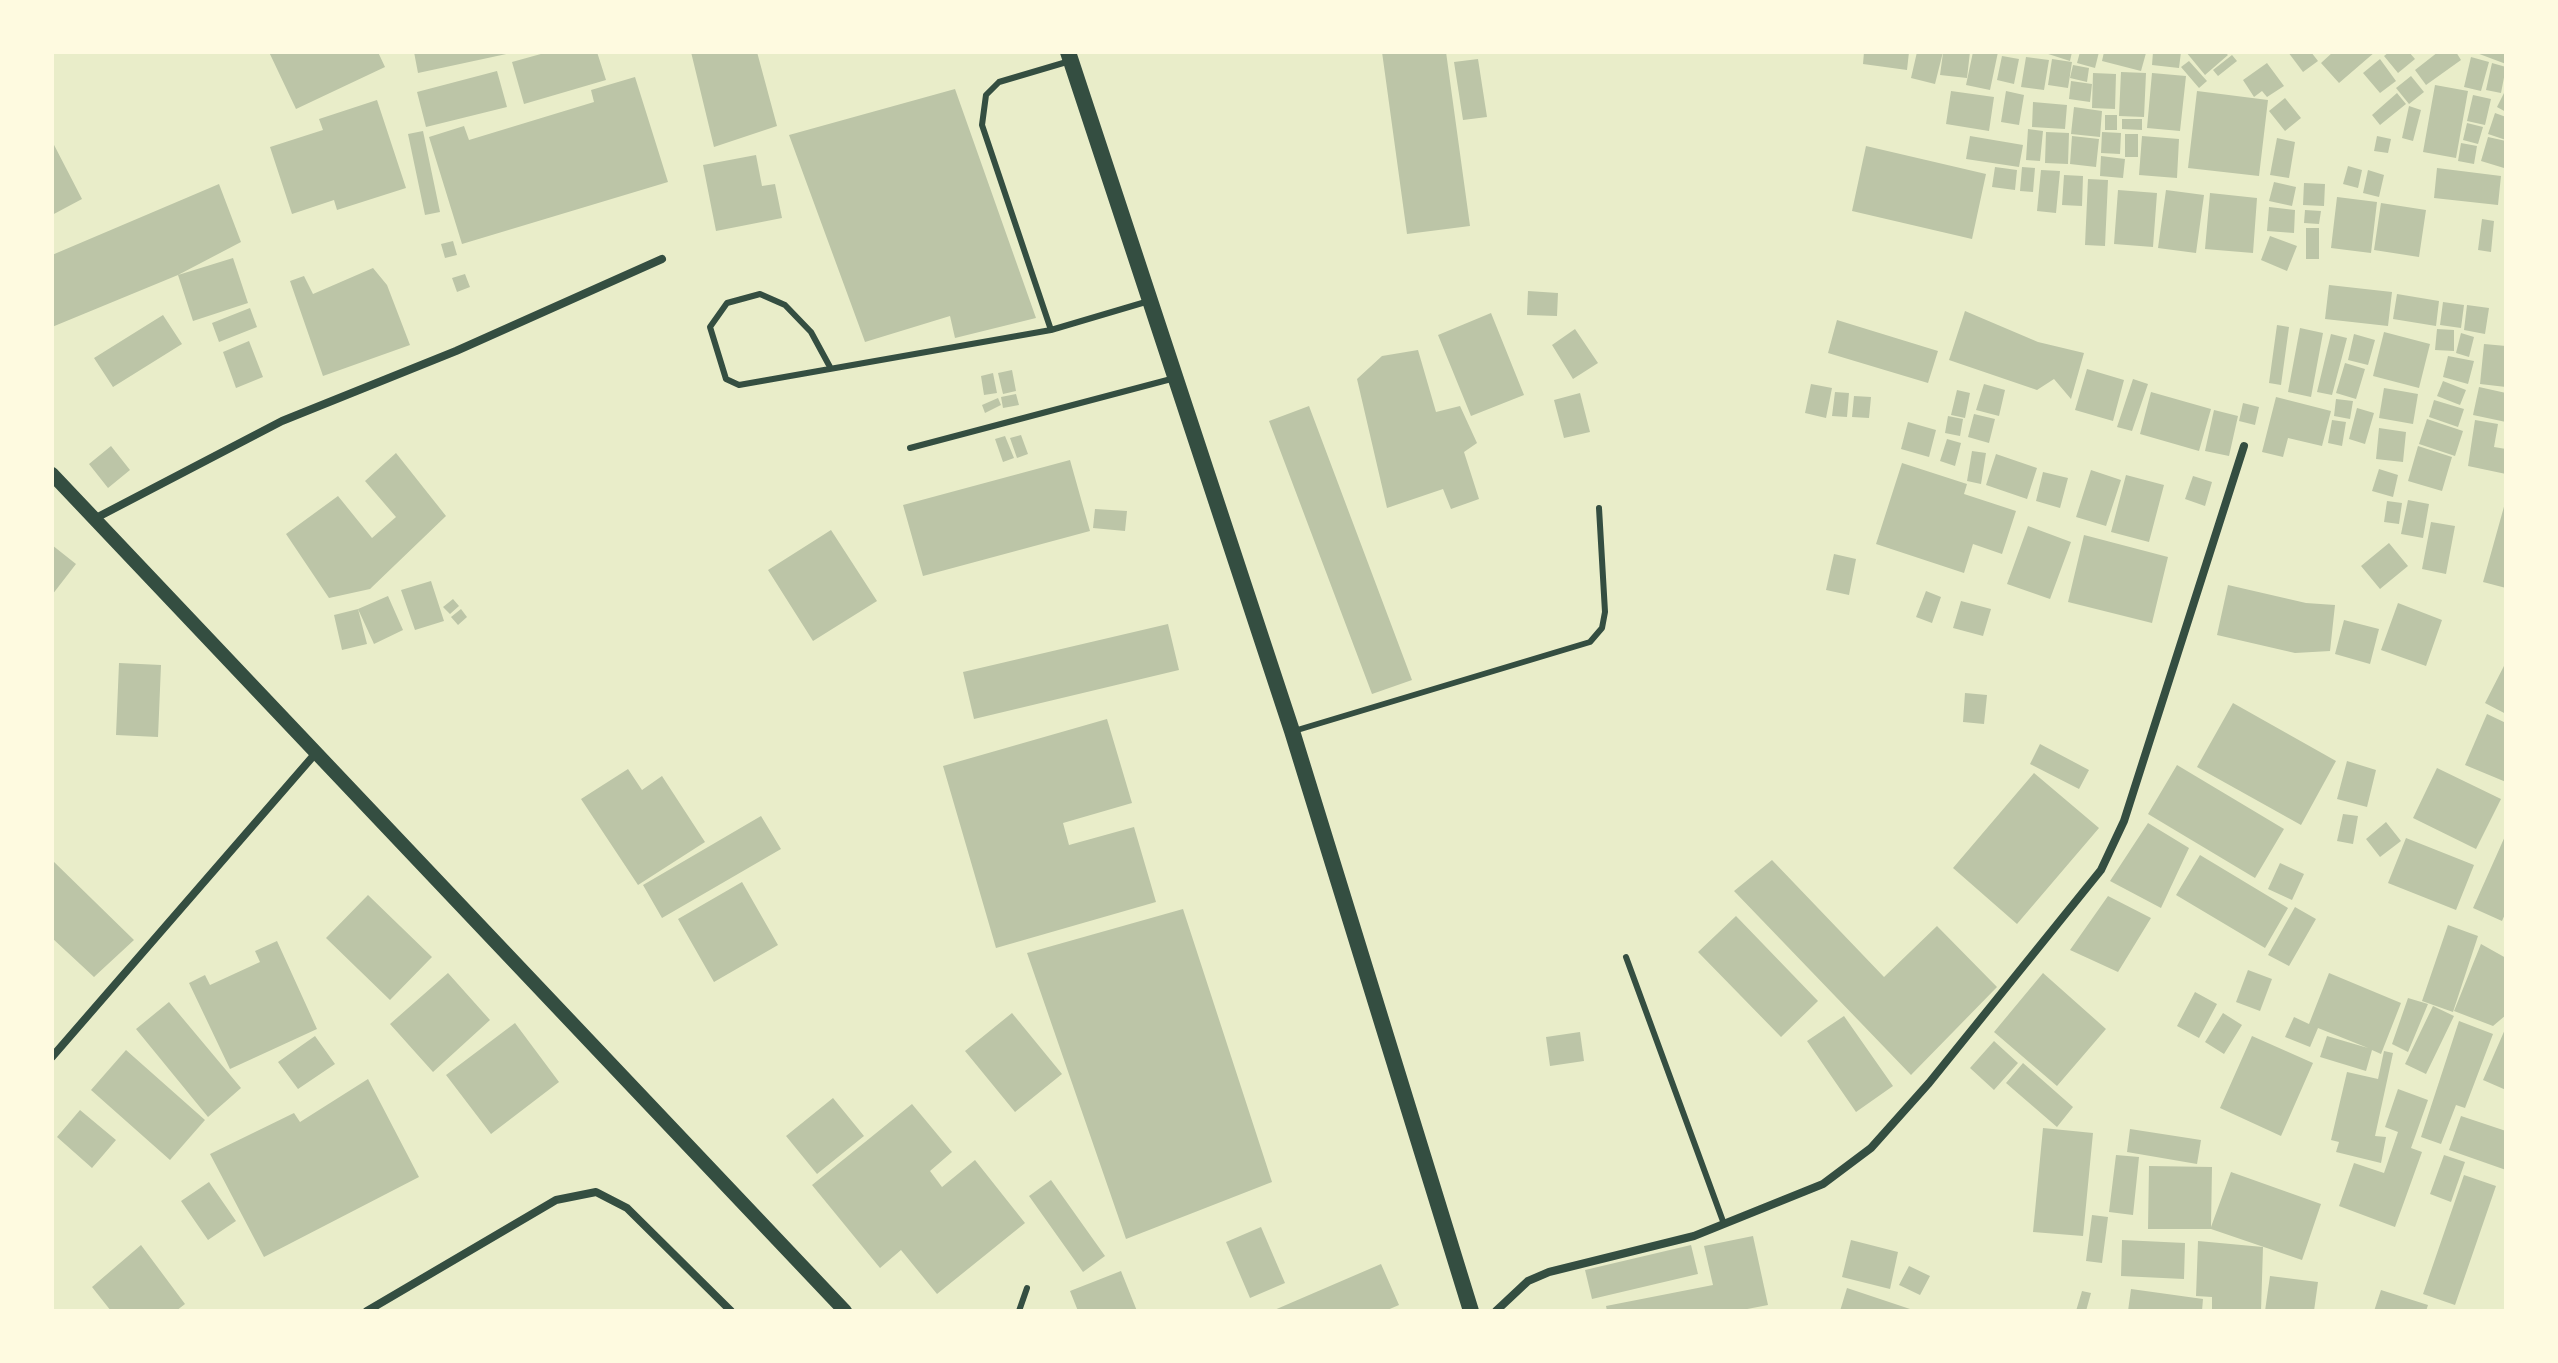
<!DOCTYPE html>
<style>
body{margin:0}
#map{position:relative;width:2558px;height:1363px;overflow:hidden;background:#e9edc9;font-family:Lato,sans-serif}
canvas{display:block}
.frame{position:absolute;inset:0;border:54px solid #fefae0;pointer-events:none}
</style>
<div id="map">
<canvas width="2558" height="1363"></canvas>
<div class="frame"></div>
</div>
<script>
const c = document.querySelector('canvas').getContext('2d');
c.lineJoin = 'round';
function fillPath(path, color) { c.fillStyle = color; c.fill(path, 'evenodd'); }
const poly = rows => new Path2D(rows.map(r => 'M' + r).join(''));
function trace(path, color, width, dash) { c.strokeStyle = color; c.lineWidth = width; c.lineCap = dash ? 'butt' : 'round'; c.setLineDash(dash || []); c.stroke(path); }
fillPath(poly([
 [269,52,378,52,385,67,296,109],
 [414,52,511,52,511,53,418,73],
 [548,52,597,52,606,80,524,104,512,62],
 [691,52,757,52,777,126,714,147],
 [1382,52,1446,52,1470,226,1407,234],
 [1864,52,1909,52,1907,70,1863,64],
 [1917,52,1943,52,1935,84,1911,78],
 [1970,52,1967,78,1940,75,1943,53],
 [1973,52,1998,52,1990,90,1966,85],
 [2042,52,2072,52,2070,61],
 [2080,52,2099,52,2095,68,2077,63],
 [2104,52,2142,52,2146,53,2141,71,2102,61],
 [2153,52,2181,52,2179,68,2152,65],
 [2186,52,2225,52,2228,55,2205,75],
 [2288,52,2311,52,2318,61,2303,72],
 [2333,52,2375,52,2339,83,2321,63],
 [2389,52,2409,52,2415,59,2398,73,2384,56],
 [2438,52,2456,52,2461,60,2426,85,2415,70],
 [2474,52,2506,52,2506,64],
 [2232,55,2237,61,2218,76,2213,70],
 [2002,56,2019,59,2014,84,1997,80],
 [2026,57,2049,60,2044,90,2021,87],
 [2471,57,2489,62,2481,91,2464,87],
 [1478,59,1487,117,1463,120,1454,62],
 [2052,59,2072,62,2068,88,2048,85],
 [2380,59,2396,81,2380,93,2363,73],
 [2189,61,2207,81,2199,88,2181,67],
 [2267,63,2284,86,2267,97,2262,91,2254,97,2243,80],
 [2492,63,2506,67,2501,93,2486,90],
 [2073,65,2089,68,2087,82,2070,78],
 [497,71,507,107,426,127,417,92],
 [2121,72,2146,73,2144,117,2119,116],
 [2093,73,2116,74,2115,109,2092,108],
 [2152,73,2186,76,2180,131,2147,128],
 [2411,76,2424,92,2409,104,2396,88],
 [635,77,668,182,462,244,429,137,464,126,469,140,594,102,591,90],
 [2071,81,2092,84,2090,102,2069,99],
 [2435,85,2468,91,2456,158,2423,152],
 [955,89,1036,318,955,338,950,316,865,342,789,135],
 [2506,89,2506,112,2497,107],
 [1951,91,1994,97,1989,131,1946,124],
 [2006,91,2024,95,2019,125,2001,122],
 [2197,91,2268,100,2259,176,2188,168],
 [2397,93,2406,104,2380,125,2372,115],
 [2473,95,2491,99,2485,125,2467,121],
 [2285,98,2301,118,2285,131,2269,111],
 [377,100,406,188,337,210,334,200,292,214,270,147,323,130,319,119],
 [2033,102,2067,105,2065,129,2032,127],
 [2409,106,2421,110,2413,141,2402,138],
 [2074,107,2102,111,2100,137,2071,134],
 [2495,113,2506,117,2506,140,2488,134],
 [2105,115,2117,115,2117,130,2105,130],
 [2122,119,2142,119,2142,130,2122,129],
 [2467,123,2483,127,2478,144,2463,140],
 [2028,129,2043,131,2040,161,2026,160],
 [423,131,440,212,425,215,408,134],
 [2046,132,2069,133,2068,164,2045,163],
 [2102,132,2121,133,2120,154,2101,153],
 [2125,134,2138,134,2138,157,2125,157],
 [1970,136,2023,145,2019,167,1966,159],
 [2072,136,2099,139,2096,167,2070,164],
 [2142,136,2179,139,2177,178,2139,175],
 [2377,136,2391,139,2388,153,2374,151],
 [2488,137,2506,141,2504,168,2481,161],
 [2277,138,2295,142,2289,178,2270,175],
 [52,141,82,199,52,215],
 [2461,143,2477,146,2474,164,2458,161],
 [1866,146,1986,174,1972,239,1852,211],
 [756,155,762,186,775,184,782,218,716,231,703,165],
 [2101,156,2125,159,2123,178,2100,176],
 [2348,166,2362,170,2358,188,2343,184],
 [1995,167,2017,170,2015,190,1992,187],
 [2022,167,2035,168,2033,192,2020,191],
 [2437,168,2501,176,2498,205,2434,198],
 [2041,170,2060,171,2056,213,2037,211],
 [2368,170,2384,175,2379,197,2363,193],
 [2064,175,2083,176,2082,206,2062,205],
 [2088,179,2108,180,2105,246,2085,245],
 [2274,182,2296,187,2292,206,2269,201],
 [2304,183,2325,184,2324,206,2303,205],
 [219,184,241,242,178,275,233,258,248,303,193,321,178,275,52,327,52,255],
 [2118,190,2157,193,2153,247,2114,244],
 [2166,190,2204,195,2196,253,2158,248],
 [2210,193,2257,198,2253,253,2205,249],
 [2337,197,2377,202,2371,253,2331,248],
 [2381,203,2426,210,2419,257,2374,250],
 [2269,207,2295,210,2294,233,2267,231],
 [2305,210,2321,211,2319,224,2304,223],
 [2482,219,2494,221,2491,252,2478,250],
 [2306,228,2319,228,2319,259,2306,259],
 [2270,236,2297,246,2287,271,2261,260],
 [453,241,457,255,445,258,441,244],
 [373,268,387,285,410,345,323,376,290,281,304,276,313,294],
 [465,274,470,287,457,292,452,278],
 [2329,285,2392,292,2388,326,2325,319],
 [1528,291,1558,293,1557,316,1527,315],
 [2397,294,2439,301,2436,326,2393,319],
 [2443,302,2464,305,2461,328,2440,325],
 [2467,305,2489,308,2485,334,2464,330],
 [250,308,257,327,219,342,212,323],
 [1965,311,2038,342,2084,353,2071,399,2054,379,2037,390,1949,360],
 [1491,313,1524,395,1471,416,1438,335],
 [163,315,182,344,113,387,94,358],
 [1837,320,1938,351,1928,383,1828,353],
 [2277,325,2289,327,2281,385,2269,383],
 [2300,328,2323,333,2311,397,2288,392],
 [1575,329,1598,363,1573,379,1552,345],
 [2437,329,2454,330,2454,351,2435,350],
 [2384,332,2430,344,2419,388,2373,376],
 [2461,333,2474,337,2469,357,2456,353],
 [2331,334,2347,338,2332,395,2317,392],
 [2354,334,2375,340,2368,365,2348,360],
 [249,341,263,377,236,388,223,352],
 [2484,344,2506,346,2506,387,2480,384],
 [1418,350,1436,412,1460,406,1477,443,1464,452,1479,499,1451,509,1443,489,1387,508,1357,379,1382,356],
 [2448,356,2474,361,2468,384,2443,377],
 [2345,363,2365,369,2356,399,2336,393],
 [2087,369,2124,380,2113,421,2075,410],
 [1012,370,1016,391,1003,394,998,373],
 [993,373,997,393,984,395,981,376],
 [2133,379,2148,384,2132,431,2117,427],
 [2443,381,2466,390,2460,405,2437,396],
 [1811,384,1832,388,1826,418,1805,413],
 [1984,384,2005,390,1999,416,1976,410],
 [2479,387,2506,393,2506,422,2473,415],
 [2384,388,2418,394,2413,424,2379,418],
 [1957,390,1970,393,1965,418,1951,415],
 [1835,392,1849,393,1847,417,1832,416],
 [2151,392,2211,409,2199,451,2140,434],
 [1580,393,1590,432,1564,438,1554,400],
 [1016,394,1019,405,1003,408,1001,397],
 [1854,396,1871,397,1869,418,1852,417],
 [2276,397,2331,411,2322,446,2288,438,2283,457,2262,452],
 [998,398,1001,405,985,413,982,405],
 [2336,399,2353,401,2350,419,2334,416],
 [2434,400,2464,409,2458,427,2429,417],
 [2243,403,2259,407,2255,425,2239,421],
 [1309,406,1412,680,1372,694,1269,421],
 [2357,408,2374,413,2365,444,2349,439],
 [2214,410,2238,416,2229,456,2205,451],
 [1974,414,1995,419,1989,443,1968,437],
 [1948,416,1963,419,1960,436,1945,433],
 [2427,419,2463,431,2455,456,2419,444],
 [2332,420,2346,422,2342,446,2328,443],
 [2475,420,2498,424,2494,447,2506,449,2506,474,2468,466],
 [1908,422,1936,430,1929,457,1901,449],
 [2379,428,2406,432,2403,462,2376,459],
 [1021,435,1028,454,1017,458,1010,438],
 [1005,436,1014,458,1003,462,995,439],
 [1947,439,1961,443,1955,466,1940,461],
 [111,446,130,470,108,488,89,464],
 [2418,446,2452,457,2442,491,2408,481],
 [1972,451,1986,453,1981,484,1967,481],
 [396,453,446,516,370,589,329,598,286,534,338,496,372,538,396,517,365,481],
 [1996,454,2037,468,2027,499,1986,485],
 [1070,460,1090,531,923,576,903,505],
 [1902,463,1967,484,1964,494,2016,511,2002,554,1973,544,1964,573,1876,544],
 [2379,469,2398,475,2393,497,2372,491],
 [2091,470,2121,480,2106,526,2076,517],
 [2043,472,2068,478,2060,508,2036,501],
 [2126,475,2164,485,2149,542,2111,532],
 [2193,476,2212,482,2205,506,2185,499],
 [2408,500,2429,504,2423,538,2401,534],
 [2387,501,2402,503,2399,524,2384,522],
 [2505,503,2506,503,2506,588,2483,582],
 [1095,509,1127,511,1125,531,1093,528],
 [2431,522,2455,526,2446,574,2422,569],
 [2028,526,2071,542,2050,599,2007,584],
 [831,530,877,601,813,641,768,570],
 [2084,535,2168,557,2152,623,2068,602],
 [2389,543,2408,566,2380,589,2361,566],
 [52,545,76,564,52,595],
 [1834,554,1856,559,1849,595,1826,590],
 [431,581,444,621,415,630,401,590],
 [2228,585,2306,603,2335,605,2330,651,2295,653,2217,635],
 [1926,591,1941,597,1932,623,1916,617],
 [388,596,403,630,374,644,358,609],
 [453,599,459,606,450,614,443,607],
 [1961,601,1991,609,1983,636,1953,628],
 [2398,603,2442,620,2426,666,2381,650],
 [358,609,367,644,342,650,334,615],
 [461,609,467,617,458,625,451,617],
 [2344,620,2379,629,2370,664,2335,654],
 [1168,624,1179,670,974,719,963,672],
 [2506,662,2506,714,2485,703],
 [119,663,161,665,158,737,116,735],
 [1965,693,1987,695,1984,724,1963,722],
 [2233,703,2336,761,2301,825,2197,767],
 [2487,714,2506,723,2506,782,2465,765],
 [1107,719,1132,803,1063,823,1069,845,1134,827,1156,902,996,948,943,766],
 [2040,744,2089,770,2079,789,2030,764],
 [2347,761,2376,770,2367,807,2337,799],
 [2177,765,2284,829,2255,878,2148,814],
 [2437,768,2501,799,2476,849,2413,818],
 [628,769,642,790,662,776,705,842,638,885,581,799],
 [2034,773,2099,828,2017,924,1953,868],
 [2343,814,2358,816,2353,844,2337,841],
 [761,816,781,849,662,918,643,885],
 [2386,822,2401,841,2380,857,2366,839],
 [2148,823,2189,848,2161,908,2110,881],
 [2506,834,2506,912,2502,921,2473,908],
 [2406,838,2474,865,2456,910,2388,883],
 [2200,855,2288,908,2265,948,2176,895],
 [52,860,134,940,94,977,52,938],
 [1772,860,1884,977,1937,926,1997,987,1911,1075,1734,891],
 [2280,863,2304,874,2292,900,2268,889],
 [742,882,778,945,714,982,678,919],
 [368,895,432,957,390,1000,326,938],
 [2108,896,2151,918,2118,972,2070,950],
 [2295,907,2316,919,2289,966,2268,955],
 [1183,909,1272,1182,1126,1239,1027,953],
 [1736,916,1818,1001,1781,1037,1698,952],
 [2448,925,2478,936,2453,1012,2422,1001],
 [277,941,317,1029,230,1069,189,983,205,975,210,985,260,962,255,951],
 [2481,944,2506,958,2506,1015,2493,1026,2454,1011],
 [2248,970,2272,979,2260,1011,2236,1002],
 [448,973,490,1020,433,1072,390,1024],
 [2043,973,2106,1029,2057,1086,1994,1032],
 [2329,973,2401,1003,2381,1054,2372,1050,2366,1071,2320,1057,2327,1036,2368,1048,2318,1028,2310,1047,2285,1037,2294,1017,2309,1024],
 [2195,992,2217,1004,2199,1038,2177,1026],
 [2408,998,2428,1004,2408,1052,2392,1044],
 [169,1002,241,1088,208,1117,136,1029],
 [2433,1006,2454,1016,2426,1074,2405,1064],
 [1012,1013,1062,1074,1015,1112,965,1051],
 [2223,1013,2242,1025,2224,1054,2205,1042],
 [1844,1016,1893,1086,1856,1112,1807,1041],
 [2459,1021,2493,1034,2465,1108,2456,1105,2441,1144,2421,1137],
 [515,1023,559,1082,491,1134,446,1075],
 [2506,1027,2506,1090,2483,1080],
 [1580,1032,1584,1061,1550,1066,1546,1037],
 [315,1036,335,1064,298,1089,278,1062],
 [2252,1036,2313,1063,2281,1136,2220,1108],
 [1994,1041,2018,1063,1994,1090,1970,1068],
 [126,1050,205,1120,170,1160,91,1090],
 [2384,1051,2393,1053,2375,1136,2386,1137,2381,1163,2336,1152,2339,1142,2331,1140,2347,1072,2378,1079],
 [2023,1063,2073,1107,2057,1127,2006,1083],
 [368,1079,419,1177,264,1257,210,1154,294,1113,300,1122],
 [2398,1089,2428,1100,2411,1148,2422,1152,2395,1227,2339,1206,2354,1163,2384,1173,2398,1132,2385,1127],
 [833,1098,864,1136,817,1174,786,1136],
 [912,1104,952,1152,930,1171,942,1187,975,1160,1025,1223,937,1294,901,1250,880,1268,812,1185],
 [80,1110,116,1140,92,1168,57,1137],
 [2461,1116,2506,1131,2506,1170,2449,1150],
 [2043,1128,2093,1133,2083,1236,2033,1232],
 [2130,1129,2201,1140,2197,1164,2127,1152],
 [2116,1155,2139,1157,2133,1215,2109,1212],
 [2444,1155,2465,1162,2451,1202,2430,1194],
 [2149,1166,2212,1167,2211,1227,2231,1172,2321,1204,2302,1260,2211,1229,2148,1229],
 [2464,1175,2496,1186,2455,1305,2423,1294],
 [1051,1180,1105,1256,1083,1272,1029,1196],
 [209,1182,236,1221,208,1240,181,1201],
 [2092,1215,2108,1217,2102,1263,2086,1261],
 [1261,1227,1285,1283,1250,1298,1226,1242],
 [1753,1236,1768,1305,1737,1311,1607,1311,1606,1306,1713,1285,1704,1246],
 [1851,1240,1898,1252,1890,1289,1842,1277],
 [2122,1240,2185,1243,2184,1279,2121,1276],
 [2198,1241,2263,1247,2261,1311,2212,1311,2212,1297,2196,1296],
 [141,1245,185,1304,176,1311,111,1311,92,1287],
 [1691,1245,1698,1274,1592,1299,1585,1270],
 [1381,1264,1399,1305,1385,1311,1272,1311],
 [1909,1266,1930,1276,1920,1295,1899,1285],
 [1121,1271,1137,1311,1078,1311,1070,1291],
 [2270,1276,2318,1282,2314,1311,2265,1311],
 [1847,1288,1913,1310,1913,1311,1840,1311],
 [2131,1289,2203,1299,2202,1311,2128,1311],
 [2381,1290,2428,1305,2426,1311,2374,1311],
 [2082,1291,2091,1293,2086,1311,2076,1311]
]), '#bcc5a7');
trace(poly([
 [1051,330,982,125,986,95,999,82,1070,61],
 [830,367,811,332,785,305,760,294,727,303,710,327,726,379,739,385,1051,330,1149,301],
 [910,448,1175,378],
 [1294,731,1590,642,1602,628,1605,612,1599,508],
 [1626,957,1724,1224],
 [1019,1311,1027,1288]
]), '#344e41', 6);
trace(poly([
 [94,519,282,421,456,351,662,259],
 [52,1057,315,754],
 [367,1311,556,1200,596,1192,627,1208,731,1311],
 [1496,1311,1528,1281,1549,1272,1694,1236,1823,1184,1871,1148,1929,1083,2101,870,2124,821,2244,446]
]), '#344e41', 8);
trace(poly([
 [52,474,845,1311]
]), '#344e41', 14);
trace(poly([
 [1068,52,1292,731,1471,1311]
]), '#344e41', 16);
</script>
